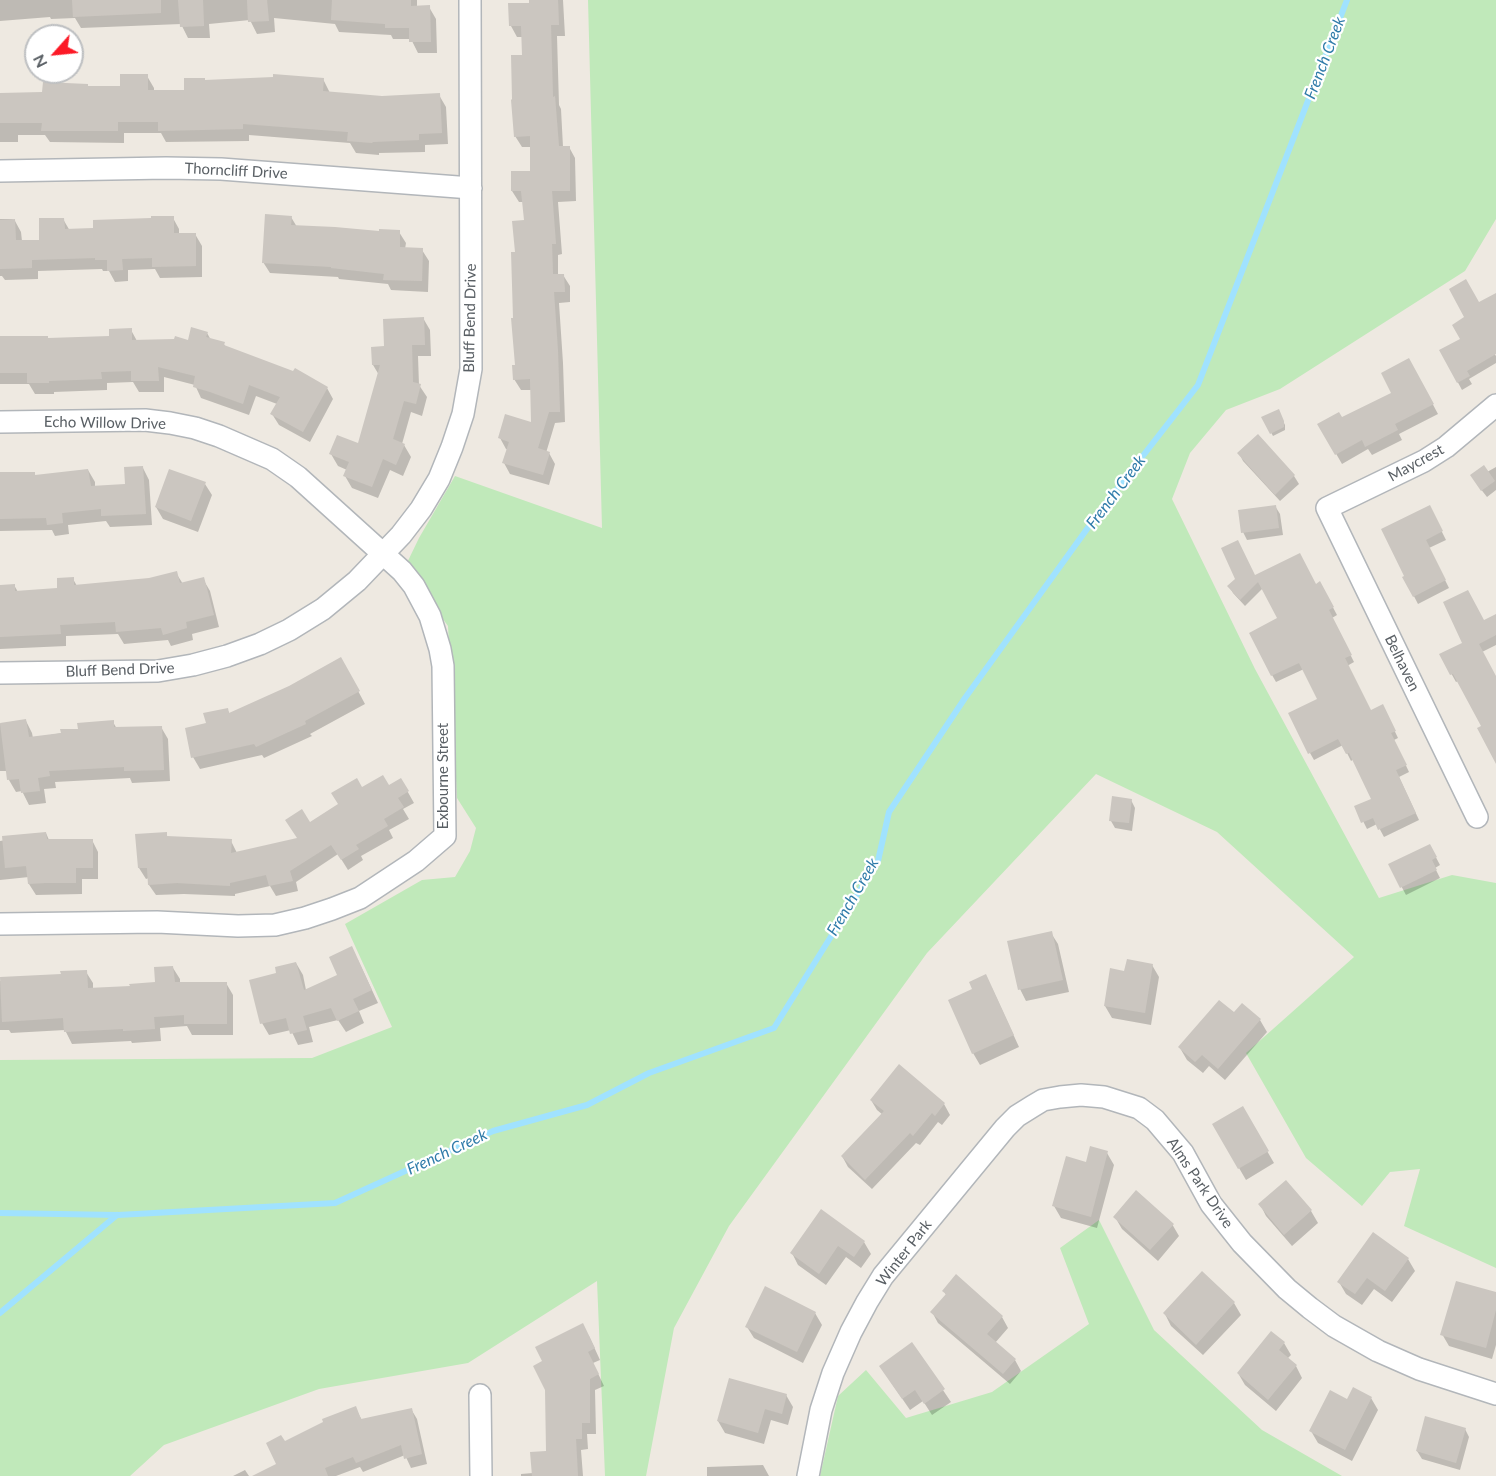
<!DOCTYPE html>
<style>
body{margin:0}
#map{position:relative;width:1496px;height:1476px;overflow:hidden;background:#eee9e1;font-family:Lato,sans-serif}
canvas{display:block}
.north{position:absolute;left:24px;top:24px;width:60px;height:60px;box-sizing:border-box;background:#fff;border:2px solid #bdbfc1;border-radius:50%;rotate:243deg;font-size:16px;font-weight:700;line-height:24px;text-align:center;color:#595f64}
.north::after{content:'';display:block;margin:auto;width:21px;height:27px;background:#fc1926;clip-path:polygon(50% 0,100% 100%,50% 72%,0 100%)}
</style>
<div id="map">
<canvas width="1496" height="1476"></canvas>
<div class="north">N</div>
</div>
<script>
const c = document.querySelector('canvas').getContext('2d');
c.lineJoin = 'round';
function fillPath(path, color) { c.fillStyle = color; c.fill(path, 'evenodd'); }
const poly = rows => new Path2D(rows.map(r => 'M' + r).join(''));
function trace(path, color, width, dash) { c.strokeStyle = color; c.lineWidth = width; c.lineCap = dash ? 'butt' : 'round'; c.setLineDash(dash || []); c.stroke(path); }
function drawText(font, color, halo, rows, align = 'center') {
  c.font = font + ' Lato,sans-serif'; c.lineWidth = 4.5; c.setLineDash([]); c.textBaseline = 'middle'; c.strokeStyle = halo; c.fillStyle = color; for (const [text, x, y, turn = 0] of rows) {
    c.save(); c.translate(x, y); c.rotate((+turn || 0) * Math.PI / 180); c.textAlign = isNaN(turn) ? turn : align; if (halo) c.strokeText(text, 0, 0); c.fillText(text, 0, 0); c.restore();
  }
}
fillPath(poly([
 [588,0,1496,0,1496,219,1465,271,1280,389,1226,410,1190,453,1172,499,1255,669,1379,898,1452,875,1496,883,1496,1268,1404,1226,1420,1169,1390,1172,1362,1206,1306,1158,1246,1053,1354,957,1217,832,1096,774,927,953,729,1226,674,1328,646,1476,605,1476,597,1281,468,1363,319,1389,164,1445,130,1476,0,1476,0,1060,312,1058,392,1027,345,924,422,880,455,877,470,851,476,828,457,798,448,626,405,567,419,538,455,476,602,528],
 [1099,1220,1154,1330,1262,1430,1342,1476,820,1476,838,1396,866,1370,906,1418,992,1392,1089,1324,1060,1248]
]), '#c0e9ba');
fillPath(poly([
 [0,0,417,0,417,7,429,7,436,19,437,53,418,53,411,39,393,39,391,35,339,32,335,24,274,18,275,32,257,34,250,20,209,24,210,38,188,38,181,24,81,28,75,18,51,19,50,17,0,21],
 [531,0,563,0,565,36,557,36,559,105,561,109,563,147,569,147,575,158,576,201,558,202,562,254,558,255,558,275,563,275,570,286,570,302,559,303,563,363,565,422,555,423,546,453,549,453,555,464,549,485,510,474,504,463,508,450,506,449,500,438,533,424,532,390,521,390,514,379,517,367,514,320,517,254,526,221,524,202,519,202,512,191,531,172,531,147,522,147,515,136,523,57,523,37,517,37,511,26,531,4],
 [147,76,154,88,154,91,186,91,205,81,323,79,330,93,382,97,439,95,446,107,448,144,425,145,425,152,379,153,379,155,356,153,350,143,249,135,249,141,166,142,161,133,124,133,124,143,50,142,45,135,18,135,18,142,0,142,0,94,44,93,88,87,121,87],
 [291,217,297,227,380,233,399,232,406,243,405,249,422,250,429,261,428,292,391,290,388,284,339,279,338,277,270,273,263,262],
 [173,218,179,229,179,234,195,234,202,246,202,277,160,278,155,269,128,270,128,281,115,282,109,271,103,271,102,269,38,271,38,279,5,280,2,276,0,276,0,219,12,219,15,221,21,232,22,241,40,241,63,219,70,231,95,230],
 [1496,295,1496,344,1490,347,1496,356,1496,363,1469,379,1472,384,1462,390,1441,351,1462,340,1466,317,1479,304],
 [423,318,430,330,431,356,418,356,419,385,427,397,422,416,411,412,402,444,404,445,411,457,403,476,390,470,378,498,352,488,345,476,347,470,338,466,331,454,359,445,379,375,373,365,386,348],
 [131,330,137,341,189,342,207,333,211,340,224,344,226,348,327,388,333,399,310,442,279,425,272,414,277,404,256,396,249,415,201,398,195,385,164,377,164,392,139,392,133,382,107,383,107,390,54,392,54,394,35,394,29,384,0,384,0,337,49,339,111,338],
 [1409,360,1438,414,1399,434,1402,440,1372,455,1368,449,1342,464,1319,424,1342,419,1393,393],
 [1278,411,1285,425,1285,430,1273,436,1263,418],
 [1258,436,1294,476,1299,484,1280,501,1243,461,1239,453],
 [1496,467,1496,490,1487,497,1476,483,1487,472],
 [143,468,149,480,152,525,110,527,106,521,68,525,69,534,55,536,52,530,0,531,0,474,34,473,36,476,88,470,95,482,95,487,127,486],
 [205,484,212,495,198,532,163,519,156,507],
 [1275,506,1280,514,1283,535,1247,540,1243,532],
 [1433,514,1446,540,1429,548,1449,588,1418,604,1404,577],
 [176,573,183,584,203,579,210,591,219,627,192,634,193,640,171,646,168,640,124,644,118,634,66,636,66,646,0,649,0,586,14,585,18,592,59,590,73,579,77,586,149,580],
 [1255,577,1316,586,1320,583,1337,615,1332,618,1354,662,1347,666,1371,712,1386,713,1398,738,1394,740,1409,772,1399,777,1419,820,1384,837,1377,824,1367,829,1356,807,1373,799,1354,759,1351,761,1343,745,1314,760,1310,753,1319,700,1304,669,1276,682,1272,675,1279,618,1263,588,1245,606,1233,593,1229,586],
 [1496,616,1496,645,1482,652,1496,679,1483,727,1458,681,1456,682,1441,655,1464,643,1483,622],
 [341,659,365,704,310,734,312,736,264,758,262,755,200,769,193,757,208,724,227,709,230,714,290,688],
 [26,721,32,733,33,738,79,730,113,722,117,729,161,727,168,739,170,781,132,783,130,778,55,782,56,788,44,789,46,803,29,805,22,791,16,792,9,780,8,771,0,771,0,724],
 [401,780,414,803,403,809,409,819,389,830,393,838,361,856,363,860,348,870,338,854,296,882,298,891,276,896,270,886,235,894,235,896,184,894,156,895,149,885,149,878,146,879,139,868,166,833,168,838,231,841,237,853,299,839,309,824,362,789,389,787],
 [1131,800,1135,808,1132,831,1115,828,1111,821],
 [46,833,49,840,92,840,98,852,98,879,82,879,82,894,36,895,29,884,29,877,0,880,0,889,0,841],
 [1430,846,1440,865,1435,868,1440,878,1406,895,1390,865],
 [1051,933,1058,944,1069,992,1026,1001,1020,989],
 [358,960,378,1003,359,1011,364,1023,346,1032,338,1020,309,1027,313,1042,298,1045,291,1030,269,1035,262,1023,278,974,296,963,303,975,306,990,339,975],
 [1152,965,1159,977,1151,1025,1112,1018,1105,1006,1126,973],
 [173,968,180,979,180,983,226,983,233,995,233,1035,192,1035,187,1026,160,1028,161,1041,132,1043,131,1041,72,1044,65,1030,11,1033,9,1030,0,1030,0,981,62,975,86,972,93,983,93,989,131,988,157,983],
 [992,988,1019,1047,980,1065,973,1053],
 [1242,1005,1260,1020,1267,1032,1225,1080,1209,1066,1203,1073,1187,1060,1180,1048,1234,1015],
 [899,1066,944,1104,950,1115,942,1125,938,1122,920,1145,916,1143,872,1189,848,1167,842,1156,883,1115,877,1110,871,1100],
 [1242,1108,1274,1163,1246,1180,1214,1125],
 [1107,1153,1114,1165,1097,1228,1061,1218,1054,1206,1087,1163],
 [1286,1182,1311,1211,1318,1223,1292,1246,1266,1216,1260,1204],
 [821,1212,864,1242,871,1254,861,1268,846,1257,826,1285,798,1265,792,1253],
 [1115,1217,1172,1224,1179,1236,1158,1261,1122,1229],
 [1408,1259,1415,1271,1392,1302,1374,1289,1362,1305,1346,1294,1339,1282],
 [944,1291,1002,1317,1008,1328,995,1343,1015,1360,1021,1371,1010,1384,938,1323,932,1312,946,1295],
 [1496,1294,1496,1345,1492,1359,1449,1346,1442,1334],
 [1234,1303,1241,1315,1203,1355,1171,1326,1165,1314],
 [815,1313,822,1325,803,1363,754,1338,747,1327],
 [589,1336,600,1360,593,1363,604,1386,595,1390,596,1434,587,1434,588,1449,581,1450,583,1476,521,1476,521,1474,533,1473,547,1452],
 [1284,1343,1291,1355,1287,1359,1296,1366,1302,1378,1276,1411,1245,1385,1238,1373],
 [912,1344,951,1402,932,1415,923,1401,910,1410,888,1378],
 [786,1395,793,1407,788,1425,771,1420,764,1444,725,1433,718,1421],
 [1371,1398,1378,1410,1352,1461,1318,1443,1311,1431,1348,1401],
 [355,1408,362,1420,411,1409,417,1419,427,1464,411,1468,405,1455,363,1472,360,1467,336,1476,256,1476,278,1465,284,1443],
 [1465,1429,1469,1437,1460,1470,1422,1459,1417,1451],
 [763,1465,769,1476,707,1476,707,1467],
 [245,1470,249,1476,233,1476]
]), '#0003');
trace(poly([
 [0,1213,118,1215,335,1203,493,1131,587,1105,649,1073,774,1028,878,861,889,812,965,698,1100,511,1198,385,1347,0],
 [0,1313,117,1215]
]), '#a0e2ff', 6);
fillPath(poly([
 [72,0,161,0,161,13,73,17],
 [178,0,203,0,204,26,180,27],
 [247,0,267,0,269,21,248,22],
 [332,0,411,0,411,6,430,5,431,42,409,42,409,28,385,28,385,24,331,20],
 [529,0,558,0,559,25,551,25,553,97,555,96,559,146,570,146,570,191,552,191,556,244,552,244,553,274,564,274,565,292,554,292,558,351,560,412,549,412,538,448,550,452,543,475,502,463,509,442,498,438,505,414,531,422,530,379,513,380,512,365,515,365,511,318,513,318,511,252,515,252,512,221,524,220,521,191,511,191,511,171,530,171,530,136,514,137,511,100,512,99,511,55,522,55,521,26,509,26,508,3,529,3],
 [120,74,148,74,148,90,184,90,184,78,205,78,205,80,273,77,273,74,324,78,323,91,382,96,440,93,442,133,419,134,419,140,373,142,372,143,347,141,348,132,243,124,243,129,158,131,158,122,118,122,118,131,41,131,42,123,0,123,0,93,42,92,43,82,88,84,88,86,120,86],
 [265,214,292,216,291,225,335,227,379,231,379,229,400,230,400,247,423,248,422,281,383,280,384,274,331,268,331,267,262,263],
 [151,216,174,216,174,233,196,233,196,266,152,267,152,258,122,259,123,270,107,271,107,260,95,260,95,258,32,260,32,268,0,269,0,220,15,219,16,240,39,240,39,218,64,218,65,229,93,228,93,220,151,218],
 [1466,279,1479,302,1496,293,1496,354,1467,371,1470,376,1457,383,1439,350,1460,339,1452,325,1464,317,1449,289],
 [424,317,425,345,412,345,413,382,421,384,416,404,404,401,393,439,405,444,396,465,383,459,372,487,343,476,349,462,329,454,337,435,358,443,380,365,372,365,371,347,384,346,383,319],
 [191,327,208,332,206,337,225,342,224,345,293,371,295,368,328,387,303,432,270,414,280,397,249,385,243,404,210,392,193,387,195,376,158,367,159,381,131,381,131,371,101,372,102,379,49,381,49,383,27,383,27,373,0,373,0,336,48,336,48,338,109,336,109,329,132,328,132,340,174,339,175,336,188,340],
 [1409,358,1434,404,1395,424,1398,430,1365,447,1362,440,1335,455,1317,424,1339,412,1342,417,1391,393,1381,373],
 [1279,409,1284,421,1284,427,1270,434,1261,417],
 [1258,434,1295,475,1275,495,1237,453],
 [1484,465,1495,481,1481,491,1470,475],
 [143,466,146,514,101,516,101,509,62,513,63,523,47,525,46,518,0,519,0,472,35,472,35,475,88,469,91,486,125,484,124,467],
 [169,469,206,482,191,521,155,507],
 [1276,505,1279,528,1241,533,1238,510],
 [1430,505,1443,531,1426,540,1446,580,1413,597,1402,577,1404,576,1381,529],
 [1238,540,1255,575,1300,553,1316,584,1320,581,1334,607,1329,610,1352,655,1345,658,1371,710,1383,704,1396,731,1391,733,1407,765,1396,770,1416,813,1378,830,1373,818,1361,823,1354,806,1371,799,1349,753,1346,754,1338,739,1308,754,1288,713,1317,699,1299,663,1271,676,1249,633,1277,618,1258,582,1240,600,1227,586,1235,579,1221,548],
 [177,571,180,583,204,577,214,615,186,622,187,628,163,635,161,628,116,632,115,622,60,625,61,634,0,637,0,585,15,584,15,591,57,588,57,578,74,577,74,585,149,578],
 [1468,590,1484,620,1496,614,1496,635,1479,644,1496,676,1496,764,1477,728,1481,726,1453,674,1450,675,1439,654,1462,643,1443,602],
 [341,657,360,691,305,721,306,724,256,747,254,744,191,758,185,728,206,723,203,713,228,708,229,713,289,686],
 [26,719,29,737,61,733,60,729,78,729,77,723,114,720,114,727,162,726,164,770,124,771,124,767,49,771,50,776,38,778,40,791,21,793,19,779,7,780,0,723],
 [383,775,389,785,401,778,409,791,398,798,404,807,384,819,388,826,356,845,359,849,341,860,331,845,290,871,293,881,269,886,266,875,230,883,230,886,177,883,148,885,147,868,138,868,135,834,167,832,167,836,232,839,231,853,297,838,285,820,302,809,310,822,338,804,331,793,357,778,362,787],
 [1112,796,1132,799,1129,823,1109,821],
 [46,832,47,839,93,839,93,868,76,868,76,883,45,883,28,884,26,866,5,868,2,836],
 [1430,844,1437,857,1432,860,1437,870,1400,888,1388,864],
 [1052,931,1063,980,1018,990,1007,941],
 [352,946,372,990,353,999,359,1011,337,1021,331,1008,303,1016,307,1030,290,1034,286,1018,260,1024,249,980,276,973,275,967,296,962,304,990,337,975,329,957],
 [1127,959,1153,964,1145,1013,1104,1006,1110,968,1124,971],
 [173,966,175,982,227,982,227,1024,184,1024,184,1015,154,1017,155,1029,123,1031,123,1029,64,1032,63,1018,2,1022,0,977,61,974,60,971,87,970,88,988,130,986,129,984,155,982,154,967],
 [986,974,1014,1035,972,1054,948,1000,972,989,969,982],
 [1219,1000,1234,1012,1242,1003,1261,1019,1218,1069,1202,1055,1195,1062,1178,1047],
 [899,1064,945,1103,935,1116,932,1113,913,1136,910,1133,865,1180,841,1156,884,1111,870,1100],
 [1243,1106,1269,1151,1238,1169,1212,1124],
 [1090,1146,1108,1151,1091,1217,1052,1206,1066,1156,1086,1162],
 [1286,1180,1312,1210,1284,1235,1258,1204],
 [1136,1190,1174,1224,1150,1250,1113,1217],
 [821,1209,865,1241,854,1257,838,1246,819,1274,790,1253],
 [1373,1232,1409,1258,1385,1291,1367,1278,1355,1294,1337,1282],
 [1202,1271,1235,1302,1196,1345,1163,1313],
 [956,1274,1003,1316,987,1334,1016,1359,1003,1374,930,1312,946,1294,942,1291],
 [1456,1281,1496,1292,1496,1310,1486,1348,1440,1335],
 [765,1286,816,1312,797,1352,745,1327],
 [583,1323,595,1348,588,1352,599,1374,590,1379,590,1423,582,1423,582,1439,576,1439,578,1476,532,1476,530,1452,546,1451,545,1390,533,1366,542,1361,535,1347],
 [1271,1331,1285,1342,1279,1350,1297,1365,1268,1400,1237,1373],
 [912,1342,945,1389,924,1404,915,1390,902,1399,879,1366],
 [729,1378,787,1394,782,1414,765,1409,758,1433,717,1421],
 [1353,1387,1372,1397,1345,1450,1309,1431,1330,1390,1347,1399],
 [356,1406,361,1419,412,1408,422,1454,404,1459,401,1445,356,1463,353,1457,325,1468,328,1476,252,1476,276,1464,266,1443,281,1435,285,1441,323,1422,322,1419],
 [1425,1416,1466,1428,1456,1463,1416,1451]
]), '#cbc6c0');
const street = poly([
 [0,171,166,168,221,169,471,188],
 [0,422,145,420,170,423,195,428,219,436,272,459,298,477,402,571,414,586,430,616,440,649,443,666,445,836,416,861,360,898,332,909,305,918,275,925,238,926,157,922,0,924],
 [0,673,158,671,193,665,227,656,260,644,289,630,323,609,357,581,401,535,421,509,439,479,452,447,463,414,471,369,470,0],
 [1477,817,1327,508,1424,461,1446,447,1496,405],
 [480,1395,481,1476],
 [808,1476,821,1410,833,1373,851,1332,867,1302,883,1276,1005,1128,1017,1116,1033,1106,1043,1100,1060,1097,1081,1095,1104,1097,1139,1108,1155,1120,1183,1153,1211,1204,1242,1243,1287,1289,1310,1308,1334,1326,1378,1351,1419,1369,1496,1394]
]);
trace(street, '#b2b6ba', 24);
trace(street, '#fff', 21);
drawText('15px', '#595f64', '#fff', [
 ["Thorncliff Drive",236,171,3],
 ["Bluff Bend Drive",470,318,-89],
 ["Echo Willow Drive",105,423,1],
 ["Maycrest",1416,463,-29],
 ["Belhaven",1402,663,64],
 ["Bluff Bend Drive",120,670,-2],
 ["Exbourne Street",443,776,-90],
 ["Alms Park Drive",1200,1183,56],
 ["Winter Park",904,1253,-52]
]);
drawText('italic 16px', '#2f7ba9', '#fff', [
 ["French Creek",1325,58,-69],
 ["French Creek",1116,492,-53],
 ["French Creek",853,897,-60],
 ["French Creek",447,1152,-25]
]);
</script>
